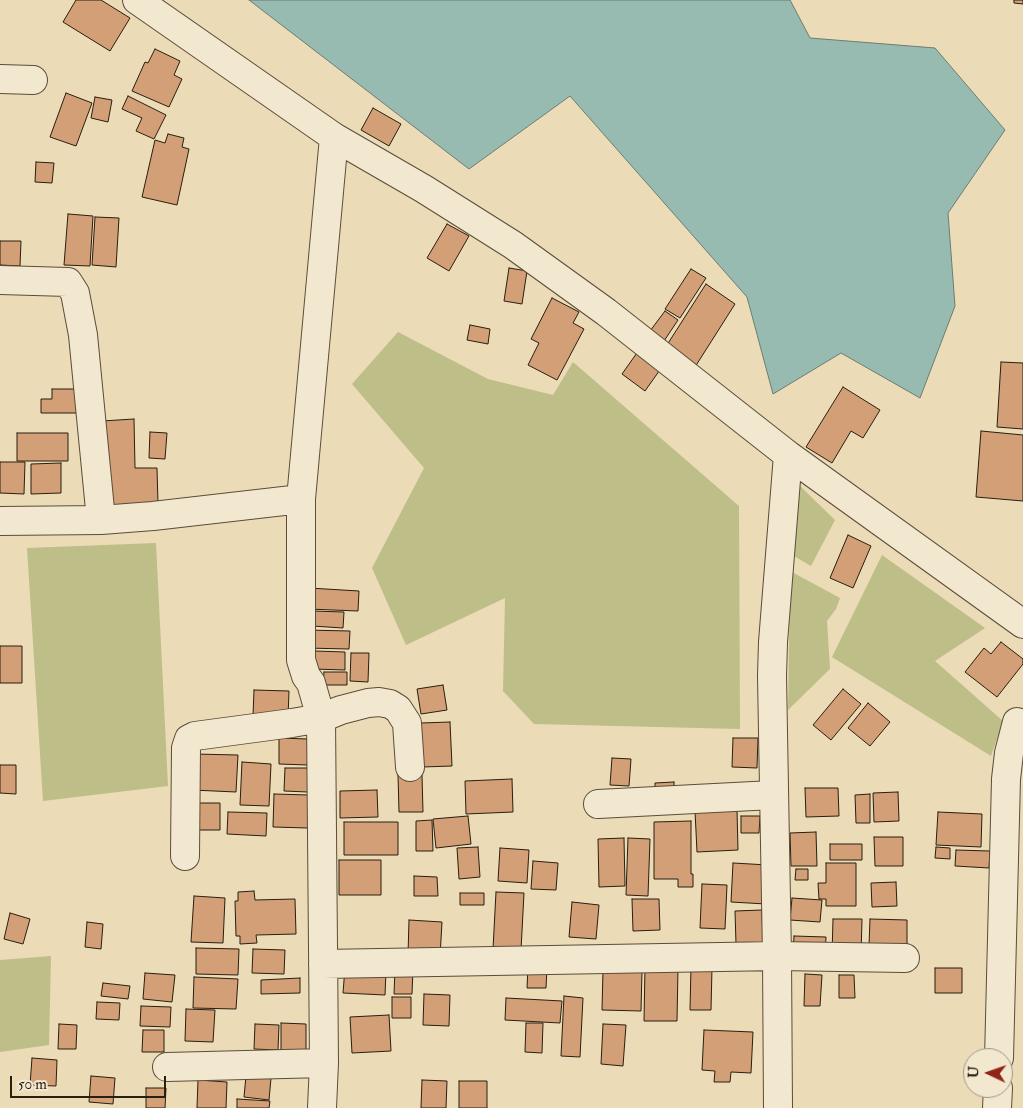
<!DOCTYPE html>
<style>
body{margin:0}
#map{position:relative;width:1023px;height:1108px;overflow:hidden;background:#ebdbb6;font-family:"IM FELL Double Pica",serif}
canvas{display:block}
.north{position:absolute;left:963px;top:1048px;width:50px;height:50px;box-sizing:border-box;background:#f2e8d0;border:1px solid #a29783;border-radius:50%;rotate:273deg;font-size:14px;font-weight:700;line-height:20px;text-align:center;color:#291e10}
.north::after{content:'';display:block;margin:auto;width:18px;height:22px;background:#8f2418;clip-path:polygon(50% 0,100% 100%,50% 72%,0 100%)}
.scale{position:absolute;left:10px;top:1076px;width:156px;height:22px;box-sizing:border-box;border:2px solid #291e10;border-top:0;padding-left:6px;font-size:15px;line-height:18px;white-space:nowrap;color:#291e10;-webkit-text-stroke:4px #f2e8d0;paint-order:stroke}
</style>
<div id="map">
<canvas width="1023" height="1108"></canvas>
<div class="north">U</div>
<div class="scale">50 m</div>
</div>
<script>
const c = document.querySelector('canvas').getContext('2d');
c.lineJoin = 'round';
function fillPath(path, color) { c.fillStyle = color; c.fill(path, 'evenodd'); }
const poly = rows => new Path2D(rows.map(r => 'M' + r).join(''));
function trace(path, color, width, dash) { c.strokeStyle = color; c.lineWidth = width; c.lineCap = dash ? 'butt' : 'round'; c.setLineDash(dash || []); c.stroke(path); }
fillPath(poly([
 [398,332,488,379,553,395,573,362,739,506,740,729,534,724,503,691,505,598,406,645,372,568,424,468,352,384],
 [798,484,835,520,811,566,794,556],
 [156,543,168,786,43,801,27,548],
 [882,555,985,628,935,661,1003,721,991,756,832,657],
 [790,571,840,598,836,609,827,621,830,669,788,710],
 [51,956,49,1045,0,1052,0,960]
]), '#bebe89');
const water = poly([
 [249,0,790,0,810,38,935,48,1005,130,948,213,955,306,920,398,841,353,773,394,747,297,570,96,469,169,249,0]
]);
fillPath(water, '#98bbb1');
trace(water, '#6c7c71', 1);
const building = poly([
 [76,0,101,0,130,18,110,51,63,22,76,0],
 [1014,0,1023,0,1023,4,1014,3,1014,0],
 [155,49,180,61,174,75,182,79,169,107,132,91,145,62,148,63,155,49],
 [66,93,92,103,76,146,50,137,66,93],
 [128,96,166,115,154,139,136,131,142,118,122,109,128,96],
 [95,97,112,100,108,122,91,118,95,97],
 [373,108,401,124,389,146,361,130,373,108],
 [168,134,184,138,182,147,189,149,177,205,142,197,155,140,165,143,168,134],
 [36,162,54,163,52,183,35,182,36,162],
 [68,214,93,216,90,266,64,265,68,214],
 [95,217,119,218,116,267,92,265,95,217],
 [447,224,469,236,449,271,427,258,447,224],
 [0,241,21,241,20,266,0,265,0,241],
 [509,268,527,271,522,304,504,301,509,268],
 [691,269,706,278,680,318,665,309,691,269],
 [706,284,735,304,695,367,665,348,706,284],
 [552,298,579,312,573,323,584,329,557,380,528,365,539,343,531,339,552,298],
 [665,311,678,320,664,341,650,331,665,311],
 [470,325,490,329,488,344,467,340,470,325],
 [639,350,662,367,645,391,622,374,639,350],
 [1001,362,1023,363,1023,429,997,427,1001,362],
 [843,387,880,410,863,438,851,431,832,463,806,447,843,387],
 [52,389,77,389,77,413,41,413,41,399,52,399,52,389],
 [134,419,135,468,157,468,158,504,105,505,102,421,134,419],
 [981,431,1023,435,1023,501,976,497,981,431],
 [150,432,167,433,165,459,149,458,150,432],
 [17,433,68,433,68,461,17,461,17,433],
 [0,462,25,462,24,494,0,493,0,462],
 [61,463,61,493,31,494,31,464,61,463],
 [848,535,871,546,853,588,830,578,848,535],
 [309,588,359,591,358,611,308,609,309,588],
 [313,611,344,612,343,628,312,626,313,611],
 [305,630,350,631,349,649,305,648,305,630],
 [1001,642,1023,659,1023,664,997,697,965,672,984,648,991,654,1001,642],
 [0,646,22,646,22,683,0,683,0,646],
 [315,651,345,652,345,670,314,669,315,651],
 [351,653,369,653,368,682,350,681,351,653],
 [324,672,347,672,347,685,323,685,324,672],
 [443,685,447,710,421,714,417,689,443,685],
 [843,689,861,704,831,740,813,725,843,689],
 [254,690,289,691,288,718,253,716,254,690],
 [868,703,890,722,870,746,848,728,868,703],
 [450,722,452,766,422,767,421,723,450,722],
 [279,738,308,739,308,765,279,764,279,738],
 [733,738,758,738,757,768,732,767,733,738],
 [194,754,238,755,236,792,192,790,194,754],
 [612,758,631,759,629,786,610,785,612,758],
 [242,762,271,764,269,806,240,805,242,762],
 [0,765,16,765,16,794,0,793,0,765],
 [285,768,309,768,308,792,284,791,285,768],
 [398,775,422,775,423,812,399,812,398,775],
 [512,779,513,812,466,814,465,781,512,779],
 [674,782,674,798,655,799,655,783,674,782],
 [805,788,838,788,839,816,806,817,805,788],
 [377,790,378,817,340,818,340,791,377,790],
 [898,792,899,821,874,822,873,793,898,792],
 [274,794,309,795,308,828,273,827,274,794],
 [870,794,870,823,856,823,855,795,870,794],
 [191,803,220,803,220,830,191,830,191,803],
 [737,810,738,850,697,852,695,811,737,810],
 [228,812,267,813,266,836,227,834,228,812],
 [938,812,982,814,981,847,936,845,938,812],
 [468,816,471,844,436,848,433,819,468,816],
 [741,816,760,816,759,833,741,833,741,816],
 [432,820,433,851,416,851,416,821,432,820],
 [691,821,691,874,693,874,693,887,678,887,678,879,654,879,654,822,691,821],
 [344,822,398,822,398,855,344,855,344,822],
 [816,832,817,866,791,866,790,833,816,832],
 [874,837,903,837,903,866,875,866,874,837],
 [624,838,625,886,599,887,598,839,624,838],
 [628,838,650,839,648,896,626,895,628,838],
 [830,844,862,844,862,860,830,860,830,844],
 [478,847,480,877,459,879,457,848,478,847],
 [936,847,950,848,950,859,935,858,936,847],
 [500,848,529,850,527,883,498,881,500,848],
 [956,850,990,851,989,868,955,866,956,850],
 [339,860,381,860,381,895,339,895,339,860],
 [533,861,558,863,556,890,531,889,533,861],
 [733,863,768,865,766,904,731,902,733,863],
 [826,863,856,863,856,906,826,906,826,899,819,899,818,883,826,883,826,863],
 [796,869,808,869,808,880,795,880,796,869],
 [414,876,437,877,438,896,414,896,414,876],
 [896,882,897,906,872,907,871,883,896,882],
 [702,884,727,885,725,929,700,928,702,884],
 [254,891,255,900,295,899,296,934,256,935,257,943,240,944,240,936,236,936,235,901,238,901,238,892,254,891],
 [496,892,524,893,521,950,493,949,496,892],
 [460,893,484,893,484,905,460,905,460,893],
 [194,896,225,898,223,943,191,942,194,896],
 [792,898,822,900,820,922,790,920,792,898],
 [632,899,659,899,660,930,633,931,632,899],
 [572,902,599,905,596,939,569,937,572,902],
 [762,910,763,943,736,944,735,911,762,910],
 [10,913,30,919,23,944,4,939,10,913],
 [833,919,862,919,861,956,832,955,833,919],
 [870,919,907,920,907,947,869,946,870,919],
 [409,920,442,922,440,957,408,955,409,920],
 [87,922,103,924,101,949,85,947,87,922],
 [794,936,826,937,825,956,793,955,794,936],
 [196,948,239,949,238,975,196,974,196,948],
 [253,949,285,950,284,974,252,973,253,949],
 [528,967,547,968,546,988,527,988,528,967],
 [645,967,678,968,677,1021,644,1021,645,967],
 [691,967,712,968,711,1010,690,1010,691,967],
 [345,968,386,971,385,995,343,993,345,968],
 [935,968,962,968,962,993,935,993,935,968],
 [395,969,413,969,412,994,394,994,395,969],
 [603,970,642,971,641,1011,602,1010,603,970],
 [145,973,175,975,172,1002,143,999,145,973],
 [805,974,822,975,820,1006,804,1006,805,974],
 [839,975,854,975,855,998,839,998,839,975],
 [194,977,238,979,236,1009,193,1008,194,977],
 [300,978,300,993,261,994,261,980,300,978],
 [103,983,130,986,128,999,101,996,103,983],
 [424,994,450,995,449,1026,423,1025,424,994],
 [564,996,583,998,580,1057,561,1056,564,996],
 [392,997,411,997,411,1018,392,1018,392,997],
 [506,998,562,1001,560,1023,505,1020,506,998],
 [97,1002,120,1003,119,1020,96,1019,97,1002],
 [141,1006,171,1007,170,1027,140,1026,141,1006],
 [186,1009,215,1010,213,1042,185,1041,186,1009],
 [389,1015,391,1051,352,1053,350,1017,389,1015],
 [281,1023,306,1024,306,1051,281,1050,281,1023],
 [526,1023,543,1023,542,1053,525,1052,526,1023],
 [59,1024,77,1025,76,1049,58,1049,59,1024],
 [255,1024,279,1025,278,1050,254,1049,255,1024],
 [603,1024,626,1025,623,1066,601,1064,603,1024],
 [143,1030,164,1030,164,1052,142,1052,143,1030],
 [704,1030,753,1032,751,1073,731,1072,730,1082,714,1082,715,1071,702,1070,704,1030],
 [32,1058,57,1060,56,1086,30,1085,32,1058],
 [91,1076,115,1078,113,1104,89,1102,91,1076],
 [246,1076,271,1078,269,1100,244,1097,246,1076],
 [198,1080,227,1082,226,1108,197,1108,198,1080],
 [422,1080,447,1081,446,1108,421,1108,422,1080],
 [459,1081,487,1081,487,1108,459,1108,459,1081],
 [146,1088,166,1088,165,1108,146,1108,146,1088],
 [237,1099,270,1101,269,1108,237,1108,237,1099]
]);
fillPath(building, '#d39f76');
trace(building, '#291e10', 1);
const minor = poly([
 [137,0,334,137,424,189,513,245,606,312,788,455,1023,624],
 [0,79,33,80],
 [0,280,68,282,75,293,83,335,101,520],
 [0,521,101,520,153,516,301,499],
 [598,804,773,795],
 [185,856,186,748,189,739,195,736,292,723,321,718,341,710,368,703,379,702,390,704,398,709,407,723,410,767],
 [323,964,777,956,905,958],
 [999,1058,1006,779,1009,753,1017,722],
 [167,1067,324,1063],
 [322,1108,324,1063,321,718,311,683,306,676,301,660,301,499,334,137],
 [778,1108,777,956,772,676,773,642,788,455],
 [997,1108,998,1088]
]);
trace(minor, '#5a4d3a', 30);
trace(minor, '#f2e8d0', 28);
</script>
